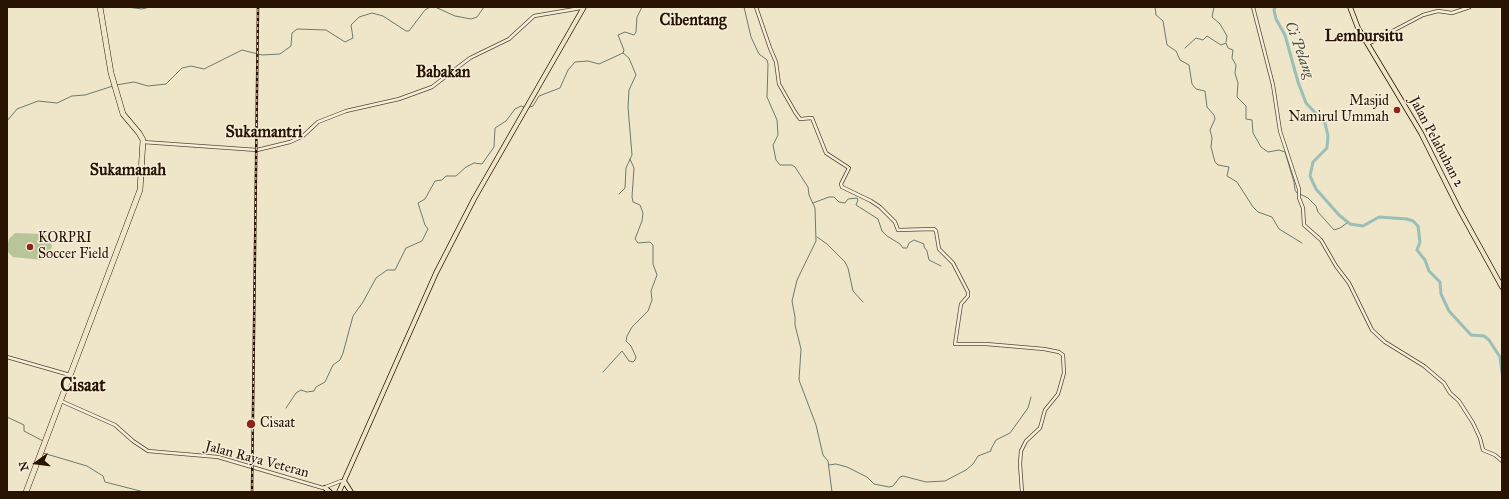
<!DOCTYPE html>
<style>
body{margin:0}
#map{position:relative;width:1509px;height:499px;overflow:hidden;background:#efe5c8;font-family:"IM FELL Great Primer",serif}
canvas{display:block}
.frame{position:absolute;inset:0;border:8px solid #271300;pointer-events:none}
.north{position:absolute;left:16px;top:443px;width:40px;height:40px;-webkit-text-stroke:3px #f5eedb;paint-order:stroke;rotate:256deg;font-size:11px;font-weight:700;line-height:16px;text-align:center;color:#271300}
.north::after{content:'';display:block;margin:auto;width:14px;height:18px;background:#271300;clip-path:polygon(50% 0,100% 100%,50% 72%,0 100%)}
</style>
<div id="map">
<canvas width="1509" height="499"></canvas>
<div class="frame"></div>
<div class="north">N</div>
</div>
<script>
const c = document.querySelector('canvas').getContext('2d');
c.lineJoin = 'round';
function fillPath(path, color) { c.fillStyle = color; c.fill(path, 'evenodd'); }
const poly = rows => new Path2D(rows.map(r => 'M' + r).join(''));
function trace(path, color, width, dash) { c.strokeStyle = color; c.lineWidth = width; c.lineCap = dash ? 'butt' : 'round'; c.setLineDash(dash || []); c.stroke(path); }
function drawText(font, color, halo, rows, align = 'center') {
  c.font = font + ' "IM FELL Great Primer",serif'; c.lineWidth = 3; c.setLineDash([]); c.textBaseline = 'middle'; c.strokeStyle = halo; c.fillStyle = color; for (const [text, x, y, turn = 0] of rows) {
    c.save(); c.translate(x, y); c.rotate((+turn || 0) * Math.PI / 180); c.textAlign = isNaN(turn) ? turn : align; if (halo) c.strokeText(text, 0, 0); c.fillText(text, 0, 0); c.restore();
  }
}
fillPath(poly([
 [15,233,43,234,47,236,52,246,49,256,42,260,13,257,8,252,7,247,9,239]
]), '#b7c598');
trace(poly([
 [127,7,142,9,150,7],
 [435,7,455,16,471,19,477,17,484,7],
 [744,7,751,37,759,54,767,60,768,64,767,97,777,120,778,135,773,145,776,160,780,165,792,165,795,167,808,187,809,195,815,208,816,241,797,280,792,301,795,317,795,325,801,349,799,380,816,425,823,455,828,461,832,492],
 [1155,7,1156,15,1163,21,1167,45,1176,51,1180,60,1189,65,1192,84,1196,89,1205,91,1207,107,1214,115,1215,119,1210,130,1212,138,1211,147,1215,162,1218,165,1229,167,1227,176,1237,182,1253,207,1258,212,1272,217,1279,229,1302,243],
 [1214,7,1212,17,1220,24,1227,36,1226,42],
 [1185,48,1196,38,1203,40,1207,36,1221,45,1226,43,1228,48,1233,50,1232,58,1236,65,1235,73,1238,83,1237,97,1246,106,1246,119,1252,120,1253,133,1261,147,1268,152,1279,150,1285,152,1294,182,1295,190,1297,193],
 [116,85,134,82,148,86,166,84,182,68,191,66,204,69,242,50,262,55,280,54,291,46,292,33,297,29,326,30,345,42,353,38,351,25,359,17,372,13,383,16,406,31,409,31,425,10,430,7],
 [527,108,533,106,539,96,560,88,568,70,575,62,588,61,599,64,623,53,624,50,618,35,625,32,634,35,636,32,637,17,642,7],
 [7,121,17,109,38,101,57,103,72,96,85,95,113,86],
 [619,194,625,188,626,168,632,155,628,107,629,90,636,75,629,58,623,53],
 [1300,194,1308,198,1316,206,1318,212,1334,230,1340,228,1347,223],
 [813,203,829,197,834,197,839,202,845,203,848,199,857,198,858,200,856,205,878,219,882,231,887,236,900,244,903,248,907,248,909,243,914,240,924,244,924,247,927,251,929,260,941,266],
 [817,237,827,244,845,262,848,268,853,291,863,302],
 [603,372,622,351,629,361,633,362,635,360,636,357,631,346,626,341,627,336,632,327,648,311,652,300,651,291,657,275,653,264,653,245,650,242,638,243,635,239,642,221,643,213,640,205,633,202,632,197,634,168,630,159],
 [286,408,296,393,301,390,307,392,314,391,316,387,325,382,333,365,340,360,343,353,353,316,363,302,376,278,387,270,395,270,406,248,422,241,428,229,425,225,418,203,425,199,435,181,442,180,446,176,456,176,466,167,474,163,482,164,494,147,495,128,506,121,515,109,521,106,524,107],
 [7,417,24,425,24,431,43,441],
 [43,453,87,466,103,476,105,482,144,492],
 [829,465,836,464,847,467,867,477,874,484,889,487,893,486,900,477,903,476,926,482,945,481,966,470,973,464,978,456,991,451,991,449,996,440,1010,433,1028,408,1031,397]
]), '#6c7a6e', 1);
trace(poly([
 [1275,7,1274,10,1276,19,1285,35,1298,82,1306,103,1325,123,1328,136,1327,148,1313,162,1310,176,1316,189,1339,215,1350,224,1363,226,1379,217,1407,219,1413,221,1418,226,1420,242,1417,250,1425,260,1429,271,1440,282,1441,294,1449,311,1471,335,1484,336,1489,340,1500,357,1502,373]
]), '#9abfb8', 3);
const minor = poly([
 [756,7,770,48,776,62,779,84,795,112,800,119,812,118,826,153,849,168,841,184,842,187,871,201,880,207,895,222,898,230,934,229,936,231,939,249,953,263,968,292,968,296,961,304,955,344,986,344,1044,349,1059,352,1063,355,1064,373,1058,394,1045,410,1040,428,1026,441,1021,451,1020,464,1022,492],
 [1253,7,1273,85,1280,131,1299,189,1299,198,1303,208,1304,225,1321,240,1336,266,1349,283,1372,330,1385,342,1424,366,1444,383,1450,393,1459,401,1473,423,1480,438,1483,450,1495,455,1502,461],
 [1368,44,1423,15,1438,11,1452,13,1470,7],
 [143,142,257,150,290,142,303,136,318,122,346,111,399,99,432,87,470,58,509,39,534,16,581,8],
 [7,357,70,375],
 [61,401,115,425,133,441,148,451,218,457,323,488,341,481]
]);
const major = poly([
 [1350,7,1358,28,1421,133,1459,209,1502,287],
 [344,481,351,492],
 [325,488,330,492],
 [339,492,436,273,474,199,584,7]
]);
const highway = poly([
 [26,492,140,190,143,140,139,133,123,114,111,73,100,7]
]);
trace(minor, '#594832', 4);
trace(major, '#271300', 5.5);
trace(highway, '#271300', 6);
trace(minor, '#f5eedb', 2.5);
trace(major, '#efe5c8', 4);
trace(highway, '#efe5c8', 5);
const rail = poly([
 [252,492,258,7]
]);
trace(rail, '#271300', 2.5);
trace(rail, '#f5eedb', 1, [3]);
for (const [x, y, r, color] of [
 [1397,110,4,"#8f2418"],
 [30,247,4,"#8f2418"],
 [251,424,5,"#8f2418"]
]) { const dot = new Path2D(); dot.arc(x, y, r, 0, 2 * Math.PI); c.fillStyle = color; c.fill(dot); trace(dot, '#f5eedb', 1.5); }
drawText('14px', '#271300', '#f5eedb', [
 ["Masjid",1389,102,"right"],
 ["Namirul Ummah",1389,118,"right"],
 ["KORPRI",38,239],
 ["Soccer Field",38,255],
 ["Cisaat",260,424]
], 'left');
drawText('14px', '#271300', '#f5eedb', [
 ["Jalan Pelabuhan 2",1436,142,62],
 ["Jalan Raya Veteran",257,460,15]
]);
drawText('italic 15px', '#4f4f40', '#f5eedb', [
 ["Ci Pelang",1299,50,70]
]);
drawText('bold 16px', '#271300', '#f5eedb', [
 ["Cibentang",693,21],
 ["Lembursitu",1364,37],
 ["Babakan",443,73],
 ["Sukamantri",264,133],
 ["Sukamanah",128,171]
]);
drawText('bold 18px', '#271300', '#f5eedb', [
 ["Cisaat",83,387]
]);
</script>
